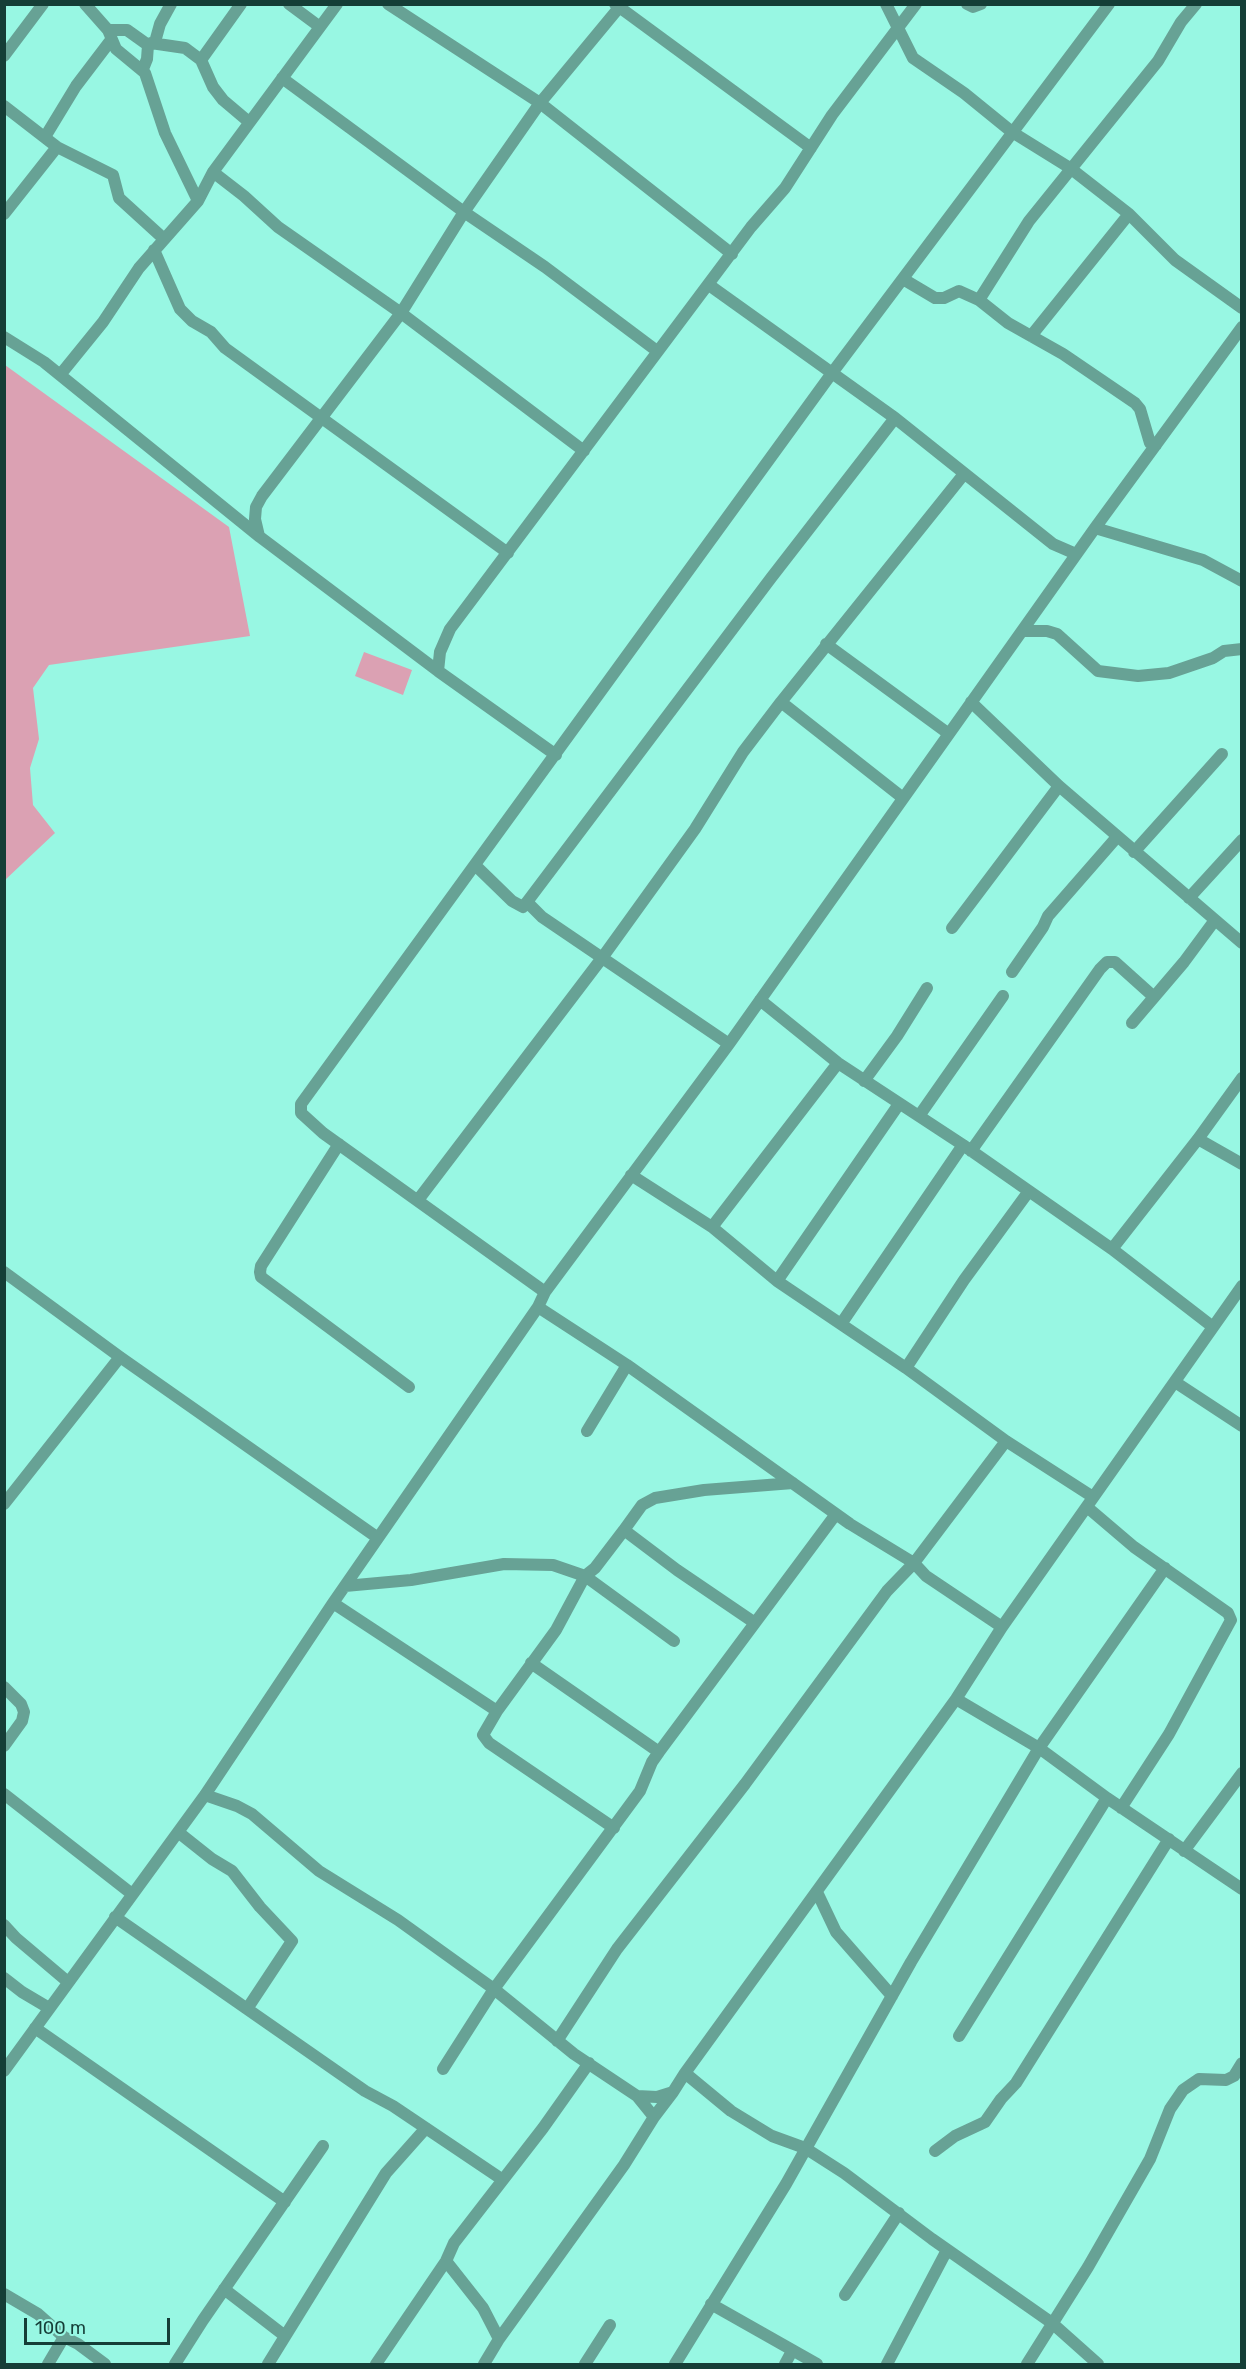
<!DOCTYPE html>
<style>
body{margin:0}
#map{position:relative;width:1246px;height:2369px;overflow:hidden;background:#98f7e3;font-family:Rubik,sans-serif}
canvas{display:block}
.frame{position:absolute;inset:0;border:6px solid #153e37;pointer-events:none}
.scale{position:absolute;left:24px;top:2318px;width:146px;height:27px;box-sizing:border-box;border:3px solid #153e37;border-top:0;padding-left:8px;font-size:18px;line-height:21px;white-space:nowrap;color:#153e37;-webkit-text-stroke:4px #98f7e3;paint-order:stroke}
</style>
<div id="map">
<canvas width="1246" height="2369"></canvas>
<div class="frame"></div>
<div class="scale">100 m</div>
</div>
<script>
const c = document.querySelector('canvas').getContext('2d');
c.lineJoin = 'round';
function fillPath(path, color) { c.fillStyle = color; c.fill(path, 'evenodd'); }
const poly = rows => new Path2D(rows.map(r => 'M' + r).join(''));
function trace(path, color, width, dash) { c.strokeStyle = color; c.lineWidth = width; c.lineCap = dash ? 'butt' : 'round'; c.setLineDash(dash || []); c.stroke(path); }
fillPath(poly([
 [5,365,229,527,250,636,49,665,33,688,39,739,30,768,33,805,55,833,5,880],
 [364,652,412,670,403,695,355,676]
]), '#dba1b3');
trace(poly([
 [85,4,108,30,116,49,145,73,165,133,198,201],
 [289,4,320,27],
 [388,4,540,103,732,254],
 [615,4,811,148],
 [886,4,913,58,964,93,1012,132,1070,168,1129,214,1175,260,1242,308],
 [967,4,973,7,981,4],
 [108,30,127,30,148,45],
 [155,42,160,24,171,4],
 [4,56,43,4],
 [201,60,241,4],
 [143,69,147,59,148,45,151,43,185,48,201,60,213,87,223,100,249,122],
 [282,78,464,212,545,267,657,351],
 [4,106,57,147,113,175,119,198,164,239],
 [45,137,76,86,111,40],
 [213,172,244,196,278,227,401,313,584,451],
 [4,214,57,147],
 [154,250,180,309,192,321,211,332,225,348,508,553],
 [903,279,935,298,944,298,959,291,979,300,1008,323,1063,354,1135,403,1140,409,1150,443,1156,445],
 [709,285,895,418,1053,544,1076,554],
 [979,300,1029,221,1158,61,1181,22,1196,4],
 [1031,336,1129,214],
 [4,337,44,362,260,537,438,671,556,755],
 [60,375,103,322,139,268,198,201,213,172,337,4],
 [1095,528,1203,560,1242,581],
 [259,536,255,519,256,507,262,496,401,313,464,212,540,103,622,4],
 [1022,631,1047,631,1057,634,1098,671,1138,676,1169,673,1213,658,1224,651,1242,649],
 [826,644,949,734],
 [438,671,440,652,450,629,751,227,785,188,832,115,916,4],
 [781,702,903,798],
 [971,702,1059,786,1242,943],
 [1134,852,1222,754],
 [475,865,512,901,523,907,527,902,542,917,729,1044],
 [1189,898,1242,840],
 [527,902,771,578,895,418],
 [952,928,1059,786],
 [1012,972,1043,927,1048,916,1117,837],
 [760,1000,838,1063,963,1145,1112,1249,1213,1327],
 [1132,1023,1184,962,1215,920],
 [864,1081,897,1036,927,988],
 [919,1116,1003,996],
 [1198,1139,1242,1164],
 [339,1144,261,1266,260,1272,261,1277,409,1387],
 [971,1151,1100,969,1107,962,1115,962,1154,997],
 [631,1175,712,1227,777,1281,906,1368,1006,1441,1093,1497],
 [418,1200,602,958,695,829,743,752,781,702,964,474],
 [712,1227,838,1063],
 [1112,1249,1198,1139,1242,1078],
 [4,1272,120,1357,378,1538],
 [777,1281,899,1104],
 [545,1292,323,1133,301,1113,301,1104,832,373,1109,4],
 [538,1307,627,1365,850,1524,914,1563,926,1576,1002,1627],
 [841,1324,963,1145],
 [906,1368,964,1280,1029,1191],
 [1175,1382,1242,1426],
 [587,1431,627,1365],
 [4,1504,120,1357],
 [1087,1507,1134,1547,1228,1613,1231,1620,1169,1734,1121,1808],
 [624,1530,642,1505,655,1498,704,1490,793,1483],
 [345,1586,411,1580,504,1564,553,1565,585,1576,674,1641],
 [333,1603,497,1711],
 [4,1687,21,1704,24,1712,22,1721,4,1746],
 [956,1699,1039,1748,1107,1798,1242,1889],
 [659,1752,836,1514],
 [4,1794,132,1894],
 [205,1795,237,1806,252,1814,319,1871,398,1920,494,1989,574,2054,637,2096,654,2117],
 [614,1828,489,1743,483,1735,497,1711,556,1630,585,1576,595,1568,624,1530,677,1570,755,1623],
 [178,1832,212,1859,232,1871,260,1907,292,1941,247,2009],
 [1184,1851,1242,1773],
 [817,1892,836,1932,892,1996],
 [115,1917,365,2091,393,2106,503,2180],
 [4,1925,16,1938,68,1982],
 [4,1978,22,1992,49,2008],
 [35,2028,285,2202],
 [959,2036,1107,1798],
 [557,2041,617,1949,745,1784,887,1591,914,1563,1006,1441],
 [443,2069,494,1989,640,1791,652,1762,659,1752,531,1663],
 [4,2071,205,1795,333,1603,538,1307,545,1292,729,1044,1095,528,1242,327],
 [685,2073,731,2111,772,2136,805,2148,844,2173,932,2239,1052,2323,1098,2364],
 [637,2096,657,2097,673,2092],
 [935,2151,955,2136,985,2122,1001,2099,1016,2083,1169,1839],
 [446,2261,483,2308,499,2339],
 [224,2289,285,2336],
 [4,2294,38,2314,64,2337,78,2344,105,2364],
 [845,2295,899,2213],
 [711,2304,817,2364],
 [48,2364,64,2337],
 [175,2364,203,2320,323,2146],
 [268,2364,386,2173,426,2128],
 [376,2364,446,2261,454,2243,543,2128,589,2063],
 [484,2364,499,2339,624,2165,654,2117,673,2092,685,2073,956,1699,1002,1627,1242,1286],
 [585,2364,610,2325],
 [675,2364,786,2184,911,1962,1039,1748,1165,1568],
 [785,2364,792,2351],
 [887,2364,947,2250],
 [1027,2364,1088,2267,1150,2159,1170,2109,1183,2090,1199,2079,1226,2080,1234,2076,1242,2063]
]), '#67a295', 12);
</script>
